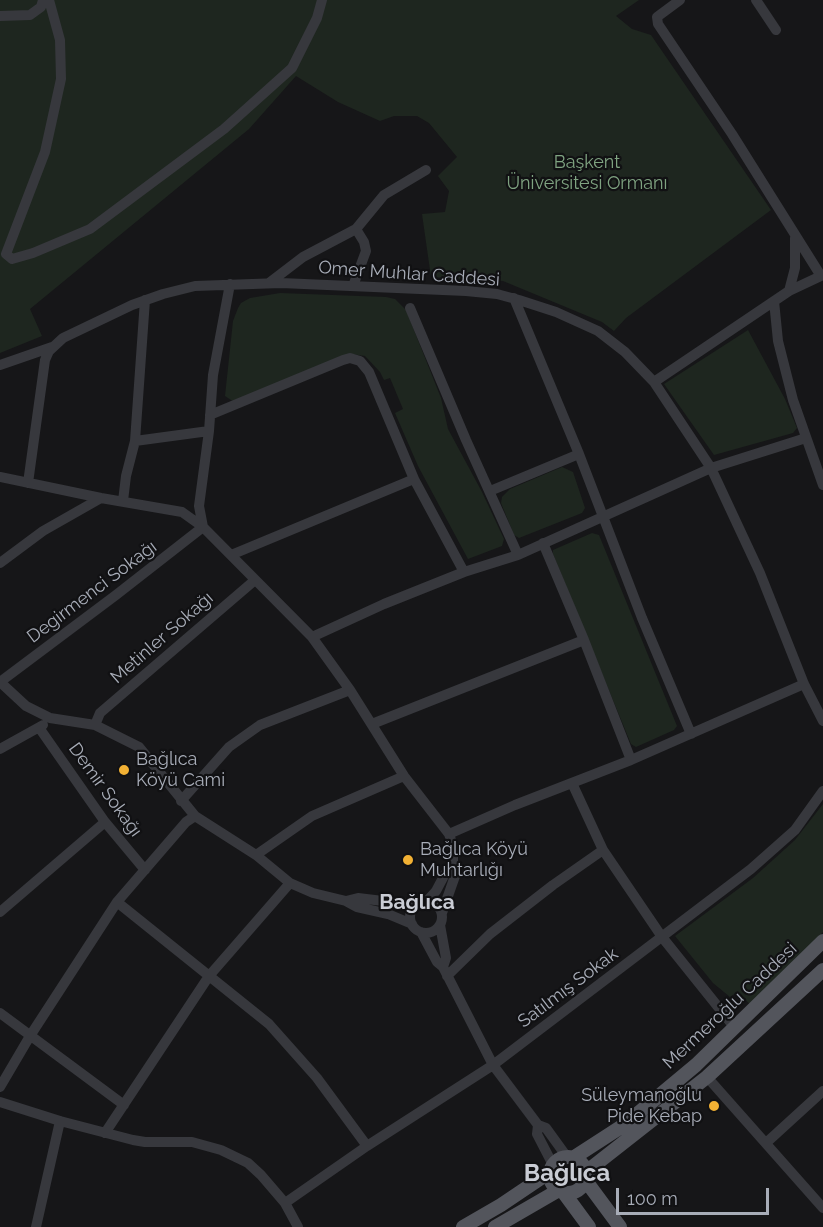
<!DOCTYPE html>
<meta charset="utf-8">
<style>
body{margin:0}
#map{position:relative;width:823px;height:1227px;overflow:hidden;background:#161618;font-family:Raleway,sans-serif}
canvas{display:block}
.scale{position:absolute;left:616px;top:1188px;width:153px;height:27px;box-sizing:border-box;border:3px solid #a8adb8;border-top:0;padding-left:8px;font-size:18px;line-height:21px;white-space:nowrap;color:#a8adb8;-webkit-text-stroke:4px #111113;paint-order:stroke}
</style>
<div id="map">
<canvas width="823" height="1227"></canvas>
<div class="scale">100 m</div>
</div>
<script>
const c = document.querySelector('canvas').getContext('2d');
c.lineJoin = 'round';
function fillPath(path, color) { c.fillStyle = color; c.fill(path, 'evenodd'); }
const poly = rows => new Path2D(rows.map(r => 'M' + r).join(''));
function trace(path, color, width, dash) { c.strokeStyle = color; c.lineWidth = width; c.lineCap = dash ? 'butt' : 'round'; c.setLineDash(dash || []); c.stroke(path); }
function drawText(font, color, halo, rows, align = 'center') {
  c.font = font + ' Raleway,sans-serif'; c.lineWidth = 4.5; c.setLineDash([]); c.textBaseline = 'middle'; c.strokeStyle = halo; c.fillStyle = color; for (const [text, x, y, turn = 0] of rows) {
    c.save(); c.translate(x, y); c.rotate((+turn || 0) * Math.PI / 180); c.textAlign = isNaN(turn) ? turn : align; if (halo) c.strokeText(text, 0, 0); c.fillText(text, 0, 0); c.restore();
  }
}
fillPath(poly([
 [0,0,639,0,616,16,632,29,651,35,771,210,626,318,614,331,602,322,503,281,431,277,422,214,445,212,449,191,438,176,457,157,429,123,417,116,394,116,380,121,338,102,296,76,249,129,30,309,42,336,0,353],
 [280,293,386,297,395,299,406,310,441,398,448,429,482,492,504,539,502,546,468,559,418,466,395,413,403,409,390,378,384,380,380,372,365,356,351,354,234,402,225,396,233,321,238,308,241,303,250,298],
 [748,330,785,399,797,428,793,433,714,455,664,384],
 [562,467,573,472,585,508,582,513,519,538,514,535,501,503,502,497,510,489],
 [592,533,599,535,677,726,674,730,636,747,631,744,553,554,553,550],
 [823,804,823,932,752,1006,737,992,730,997,713,983,675,936,753,878,795,840]
]), '#1e261f');
trace(poly([
 [49,0,60,40,61,79,45,152,6,254,12,259,33,253,90,229,224,129,292,68,317,18,322,0],
 [680,0,657,17,658,24,732,134,821,276],
 [756,0,776,30],
 [0,16,30,15,41,7,43,0],
 [269,283,303,257,356,229,384,195,426,170],
 [353,286,366,251,364,242,356,229],
 [789,291,795,268,795,238],
 [514,298,579,454,642,618,691,734],
 [774,301,778,341,793,400,823,485],
 [410,308,466,440,518,555],
 [0,365,52,347],
 [654,382,789,291,823,275],
 [210,415,343,360,350,358,360,361,369,372,414,479,464,572],
 [135,441,145,300],
 [0,477,101,498,182,512,203,527,312,637,350,690,404,776,449,834,453,846,453,866,455,876,442,913],
 [28,483,45,360,49,351,63,338,132,305,163,294,195,286,281,283,466,291,497,294,519,300,556,312,598,331,625,352,654,382,711,468,760,573,804,684,823,721],
 [490,491,579,454],
 [123,501,126,476,135,441,209,431],
 [231,555,414,479],
 [0,563,43,531,101,498],
 [312,637,384,604,464,572,518,555,711,468,806,438],
 [584,640,631,760],
 [0,682,116,595,203,527,199,506,209,431,213,375,230,284],
 [0,682,26,706,50,718,95,725,139,747,195,816,256,855,290,883,313,893,346,901,357,907,388,914,412,924],
 [372,724,584,640,543,543],
 [95,725,100,713,255,580],
 [40,729,105,822,145,870],
 [0,749,43,725],
 [572,783,603,850,662,937,735,1028],
 [181,801,229,747,260,725,350,690],
 [449,834,515,805,631,760,804,684],
 [256,855,312,816,404,776],
 [346,901,358,898,416,905],
 [427,901,436,891,445,874,453,866],
 '410 917a16 16 0 1 1 32 0a16 16 0 1 1-32 0Z',
 [117,902,269,1024,317,1078,367,1146,493,1065,751,869,795,830,823,791],
 [0,912,105,822],
 [440,925,446,958,443,967],
 [421,932,437,962,443,967,493,1065,538,1125,546,1128,567,1157],
 [447,976,490,934,553,885,603,850],
 [0,1013,124,1105],
 [707,1077,823,1208],
 [0,1087,30,1036,117,902,186,822,195,816],
 [0,1102,60,1121,133,1140,145,1142,192,1142,221,1150,248,1163,261,1175,285,1203,298,1227],
 [538,1125,537,1134,553,1165],
 [105,1133,209,976,290,883],
 [766,1143,823,1091],
 [285,1203,367,1146],
 [36,1227,60,1121]
]), '#37383d', 10);
trace(poly([
 '550 1175a18 18 0 1 1 36 0a18 18 0 1 1-36 0Z',
 [573,1158,624,1125,696,1065,823,941],
 [586,1172,707,1077,823,970],
 [586,1181,620,1227],
 [564,1193,589,1227],
 [463,1227,501,1205,550,1172],
 [495,1227,559,1190]
]), '#53555c', 14);
for (const [x, y, r, color] of [
 [124,770,6,"#f2b134"],
 [408,860,6,"#f2b134"],
 [714,1106,6,"#f2b134"]
]) { const dot = new Path2D(); dot.arc(x, y, r, 0, 2 * Math.PI); c.fillStyle = color; c.fill(dot); trace(dot, '#111113', 2); }
drawText('18px', '#7fa381', '#111113', [
 ["Başkent",587,163],
 ["Üniversitesi Ormanı",587,184]
]);
drawText('18px', '#a8adb8', '#111113', [
 ["Omer Muhlar Caddesi",409,274,4],
 ["Degirmenci Sokağı",92,592,-37],
 ["Metinler Sokağı",162,638,-41],
 ["Demir Sokağı",105,790,54],
 ["Satılmış Sokak",568,988,-37],
 ["Mermeroğlu Caddesi",730,1006,-43]
]);
drawText('18px', '#a8adb8', '#111113', [
 ["Bağlıca",136,760],
 ["Köyü Cami",136,781],
 ["Bağlıca Köyü",420,850],
 ["Muhtarlığı",420,871],
 ["Süleymanoğlu",702,1096,"right"],
 ["Pide Kebap",702,1117,"right"]
], 'left');
drawText('bold 21px', '#c9ccd4', '#111113', [
 ["Bağlıca",417,903]
]);
drawText('bold 24px', '#c9ccd4', '#111113', [
 ["Bağlıca",567,1174]
]);
</script>
